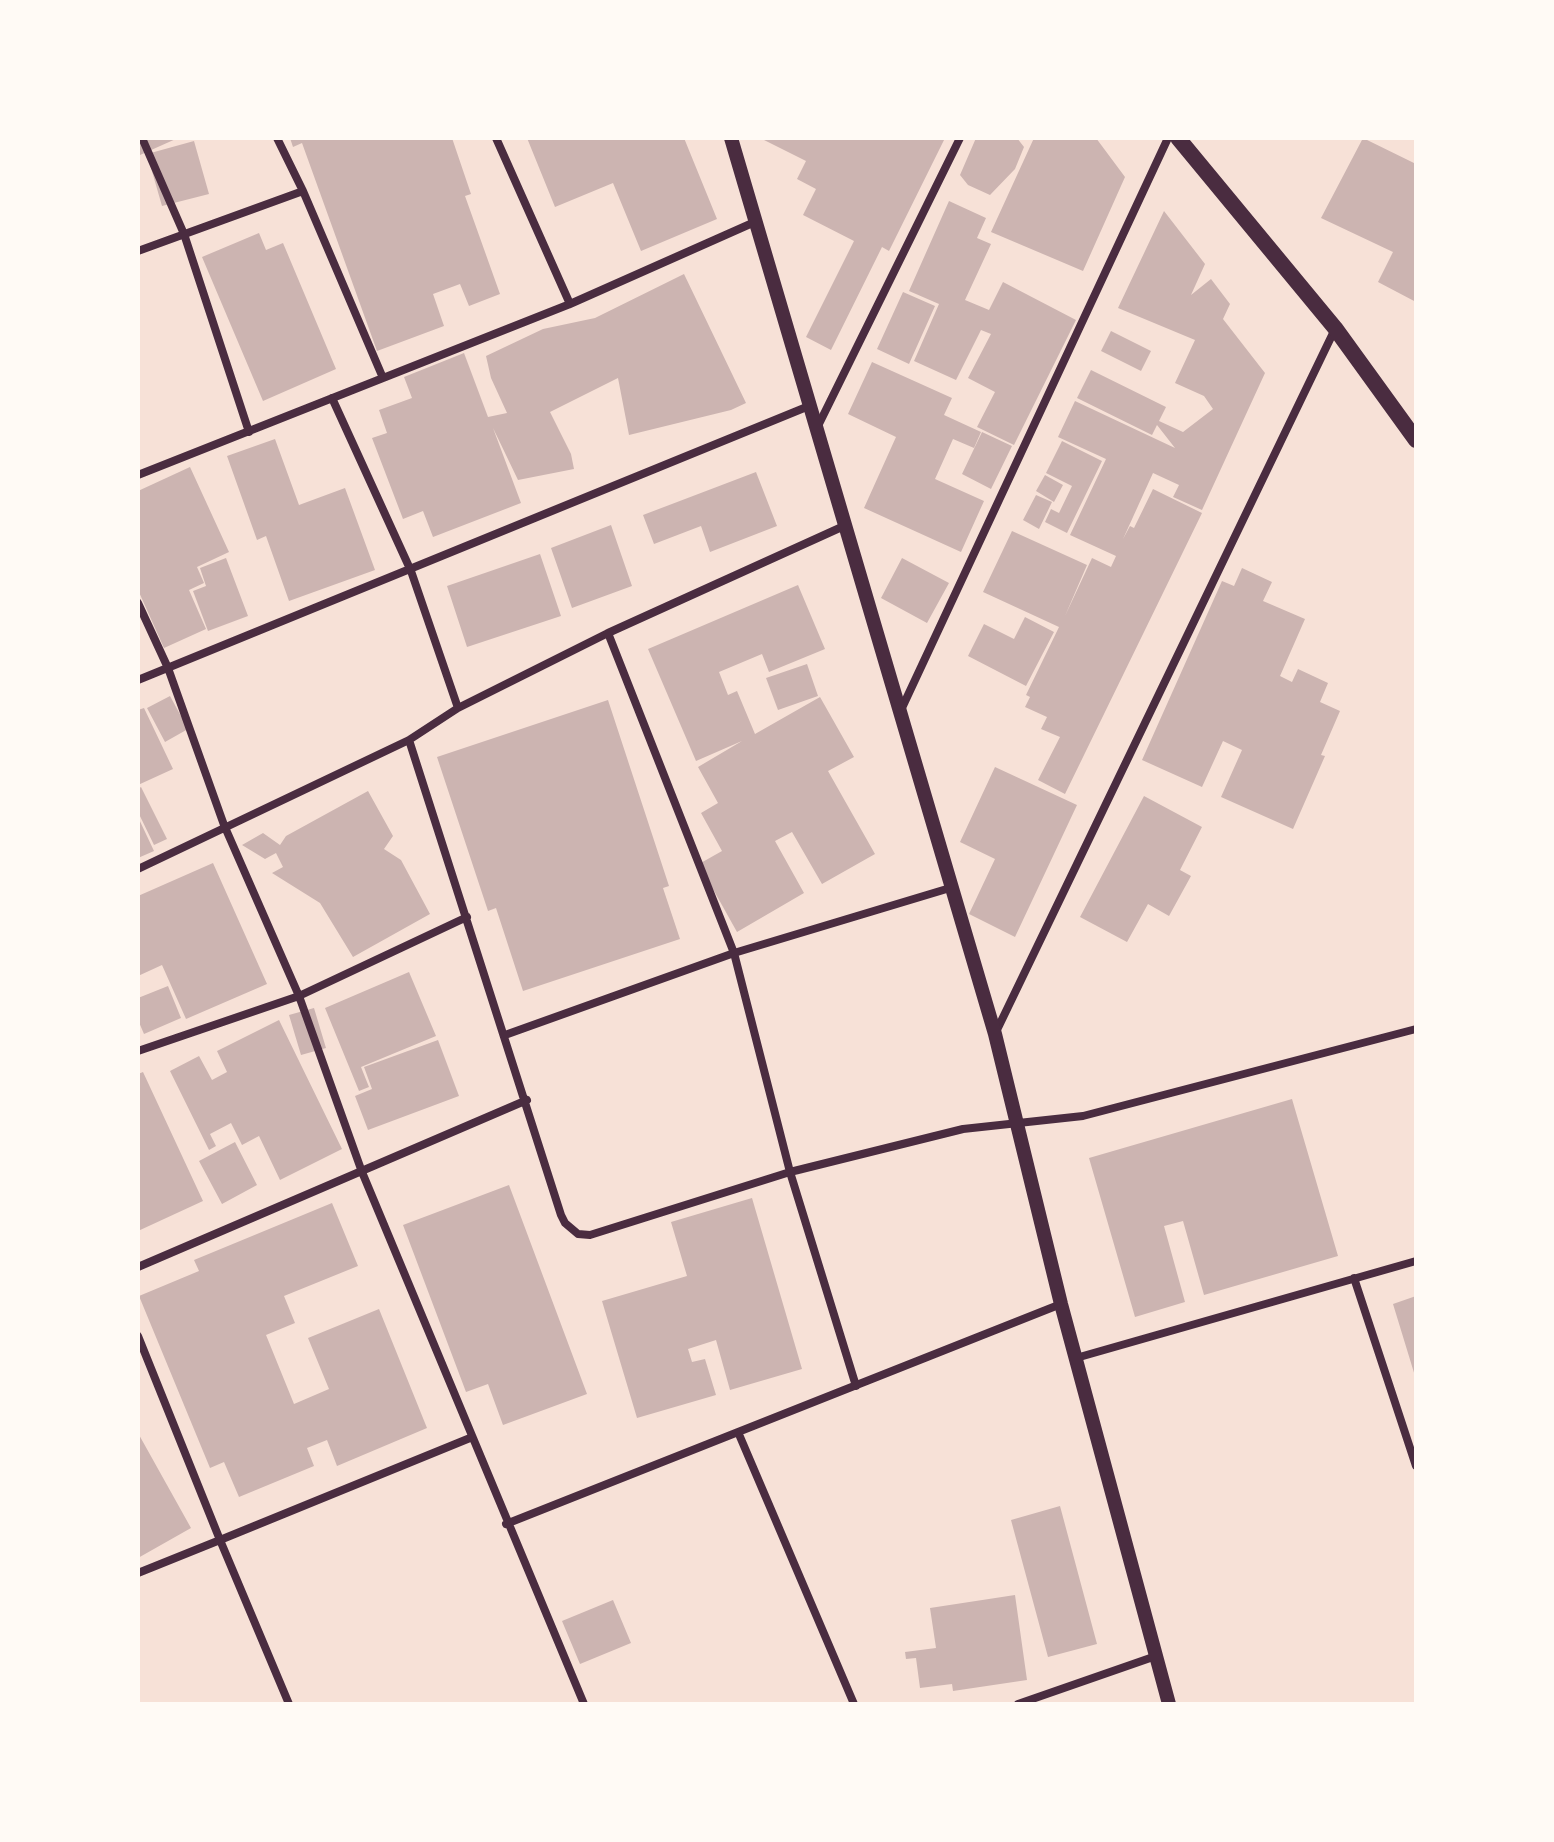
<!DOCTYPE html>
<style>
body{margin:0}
#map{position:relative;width:1554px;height:1842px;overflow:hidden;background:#f7e1d7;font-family:Inter,sans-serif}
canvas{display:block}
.frame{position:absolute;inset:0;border:140px solid #fffaf5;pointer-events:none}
</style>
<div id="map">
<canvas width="1554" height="1842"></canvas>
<div class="frame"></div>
</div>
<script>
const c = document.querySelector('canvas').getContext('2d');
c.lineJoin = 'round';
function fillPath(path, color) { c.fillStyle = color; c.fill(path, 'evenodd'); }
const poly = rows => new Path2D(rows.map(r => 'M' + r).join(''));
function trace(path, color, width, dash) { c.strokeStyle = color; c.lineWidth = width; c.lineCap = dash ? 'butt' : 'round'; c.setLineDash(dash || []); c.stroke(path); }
fillPath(poly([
 [138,138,178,138,140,155],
 [290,138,452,138,471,194,465,196,500,294,469,306,460,284,433,294,444,326,377,351,302,143,293,147],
 [527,138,684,138,717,219,641,251,613,183,555,207],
 [760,138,945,138,889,251,882,247,831,350,806,337,854,241,803,215,816,189,797,179,806,161],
 [976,138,1017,138,1024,147,1015,169,990,195,968,185,960,175],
 [1034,138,1096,138,1125,177,1083,271,991,232],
 [1363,138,1416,164,1416,302,1378,282,1393,252,1321,218],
 [194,141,209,194,162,206,147,154],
 [949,201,986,218,977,238,991,244,965,300,989,310,1003,282,1076,320,1014,445,977,427,995,392,968,378,991,334,981,330,956,380,914,361,939,304,909,291],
 [1164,211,1205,264,1191,295,1211,279,1230,304,1223,319,1265,373,1202,510,1173,497,1179,485,1153,473,1123,539,1130,526,1134,528,1153,489,1202,513,1065,794,1038,780,1060,737,1041,729,1047,717,1025,707,1030,697,1026,695,1059,627,983,592,1012,531,1087,565,1065,616,1092,558,1111,567,1116,556,1070,535,1106,459,1058,437,1075,401,1175,448,1157,425,1152,435,1077,398,1091,370,1166,407,1159,421,1183,432,1213,409,1204,396,1175,383,1195,340,1118,308],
 [259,233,266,250,283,243,336,369,263,401,202,257],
 [684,274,746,403,731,410,629,435,618,378,550,412,571,454,574,469,518,480,493,428,521,503,433,537,423,511,403,519,372,438,387,433,379,410,412,398,404,377,464,353,488,417,507,413,491,378,486,356,543,329,595,318],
 [903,292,935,306,909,364,877,349],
 [1111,331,1151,351,1141,371,1101,351],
 [872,362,952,398,944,415,981,432,974,448,953,439,935,479,984,501,961,552,864,508,896,437,848,414],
 [982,432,1012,446,991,489,962,474],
 [275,439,299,505,345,488,375,570,289,601,266,536,257,540,227,456],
 [1062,441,1102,461,1067,533,1045,522,1051,509,1059,513,1072,486,1046,473],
 [190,467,229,552,197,567,204,583,189,590,206,629,164,648,138,590,138,491],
 [756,472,777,526,710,552,701,526,654,544,643,515],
 [1045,475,1063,485,1054,502,1036,491],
 [1036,495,1052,502,1039,529,1023,520],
 [611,525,632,586,572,608,551,548],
 [540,554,561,616,467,647,447,586],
 [226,558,248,616,208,631,193,591,206,586,200,568],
 [902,558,949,583,927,623,881,598],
 [1242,568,1272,582,1263,601,1305,619,1280,676,1292,682,1298,669,1328,683,1320,702,1340,711,1321,755,1325,756,1293,829,1221,797,1242,750,1223,741,1202,787,1142,760,1222,581,1234,586],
 [798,585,825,649,769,672,762,654,719,672,728,695,737,691,755,734,820,697,854,757,828,771,875,854,822,884,792,832,775,841,804,893,737,932,699,864,722,851,701,813,718,803,698,767,742,741,696,761,648,649],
 [1025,617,1054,632,1026,686,968,656,984,624,1014,639],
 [807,664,818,696,778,710,766,678],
 [170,696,188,729,165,742,147,708],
 [608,700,669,886,663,888,680,939,523,991,496,908,488,911,437,757],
 [144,708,173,769,138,785,138,710],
 [995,767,1077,805,1015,937,969,914,995,859,960,842],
 [141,787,167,839,154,845,138,812,138,789],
 [368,791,393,836,384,849,401,860,430,914,353,957,320,903,272,873,283,867,276,853,265,859,242,845,263,833,280,845,286,836],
 [1144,796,1202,827,1180,870,1191,876,1169,916,1148,904,1127,942,1080,917],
 [138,817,154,851,138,858],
 [213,863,267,984,186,1019,162,965,138,976,138,896],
 [409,972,436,1036,361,1067,369,1087,359,1091,325,1008],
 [168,986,181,1018,144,1034,138,1020,138,998],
 [314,1008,326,1048,301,1055,289,1015],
 [279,1020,342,1149,280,1180,259,1136,242,1145,231,1123,210,1134,216,1146,209,1150,170,1071,199,1056,212,1080,227,1072,217,1051],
 [438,1040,459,1096,368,1130,355,1096,372,1089,364,1067],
 [143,1072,203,1201,138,1231,138,1074],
 [1292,1099,1338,1256,1204,1295,1183,1221,1164,1226,1185,1302,1135,1317,1089,1158],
 [235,1142,257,1185,222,1204,199,1161],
 [509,1185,587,1394,503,1425,488,1384,466,1392,403,1225],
 [752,1198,802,1369,730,1390,716,1340,688,1349,692,1362,705,1359,716,1395,637,1418,602,1301,687,1276,671,1222],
 [332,1203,358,1266,284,1296,295,1323,266,1335,294,1404,329,1389,308,1338,379,1309,427,1428,337,1466,327,1440,307,1448,314,1466,239,1497,224,1462,210,1468,139,1296,199,1271,194,1260],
 [1416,1296,1416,1376,1415,1376,1393,1304],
 [138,1433,191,1528,138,1558],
 [1060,1506,1097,1644,1048,1657,1011,1520],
 [1015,1595,1027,1680,953,1691,952,1684,920,1688,916,1658,906,1659,905,1652,936,1648,930,1608],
 [613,1600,631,1643,580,1664,562,1621]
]), '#ccb4b1');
trace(poly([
 [142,138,184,234,249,432],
 [277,138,303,191,383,378],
 [496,138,570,304],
 [138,251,303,191],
 [332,398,411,571,458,708],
 [817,428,960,138],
 [138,475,570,304,757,221],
 [138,603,168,668,224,825,299,996,362,1172,584,1704],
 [608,633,734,953,790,1172,856,1386],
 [138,680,809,406],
 [901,710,1168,138],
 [409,740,561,1215,565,1223,578,1234,590,1235,790,1172,963,1129,1083,1116,1416,1029],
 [138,869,409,740,458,708,608,633,844,526],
 [995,1034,1335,329],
 [505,1035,734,953,950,888],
 [138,1051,299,996,467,917],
 [138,1267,527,1100],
 [1354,1278,1416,1466],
 [138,1336,220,1540,138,1573],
 [1076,1358,1416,1261],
 [738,1432,854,1704],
 [506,1524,1061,1304],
 [289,1704,220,1540,470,1438],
 [1018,1704,1156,1656]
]), '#4a2c40', 8);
trace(poly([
 [731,138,995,1034,1061,1304,1169,1704]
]), '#4a2c40', 14);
trace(poly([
 [1178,138,1335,328,1416,440]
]), '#4a2c40', 16);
</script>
